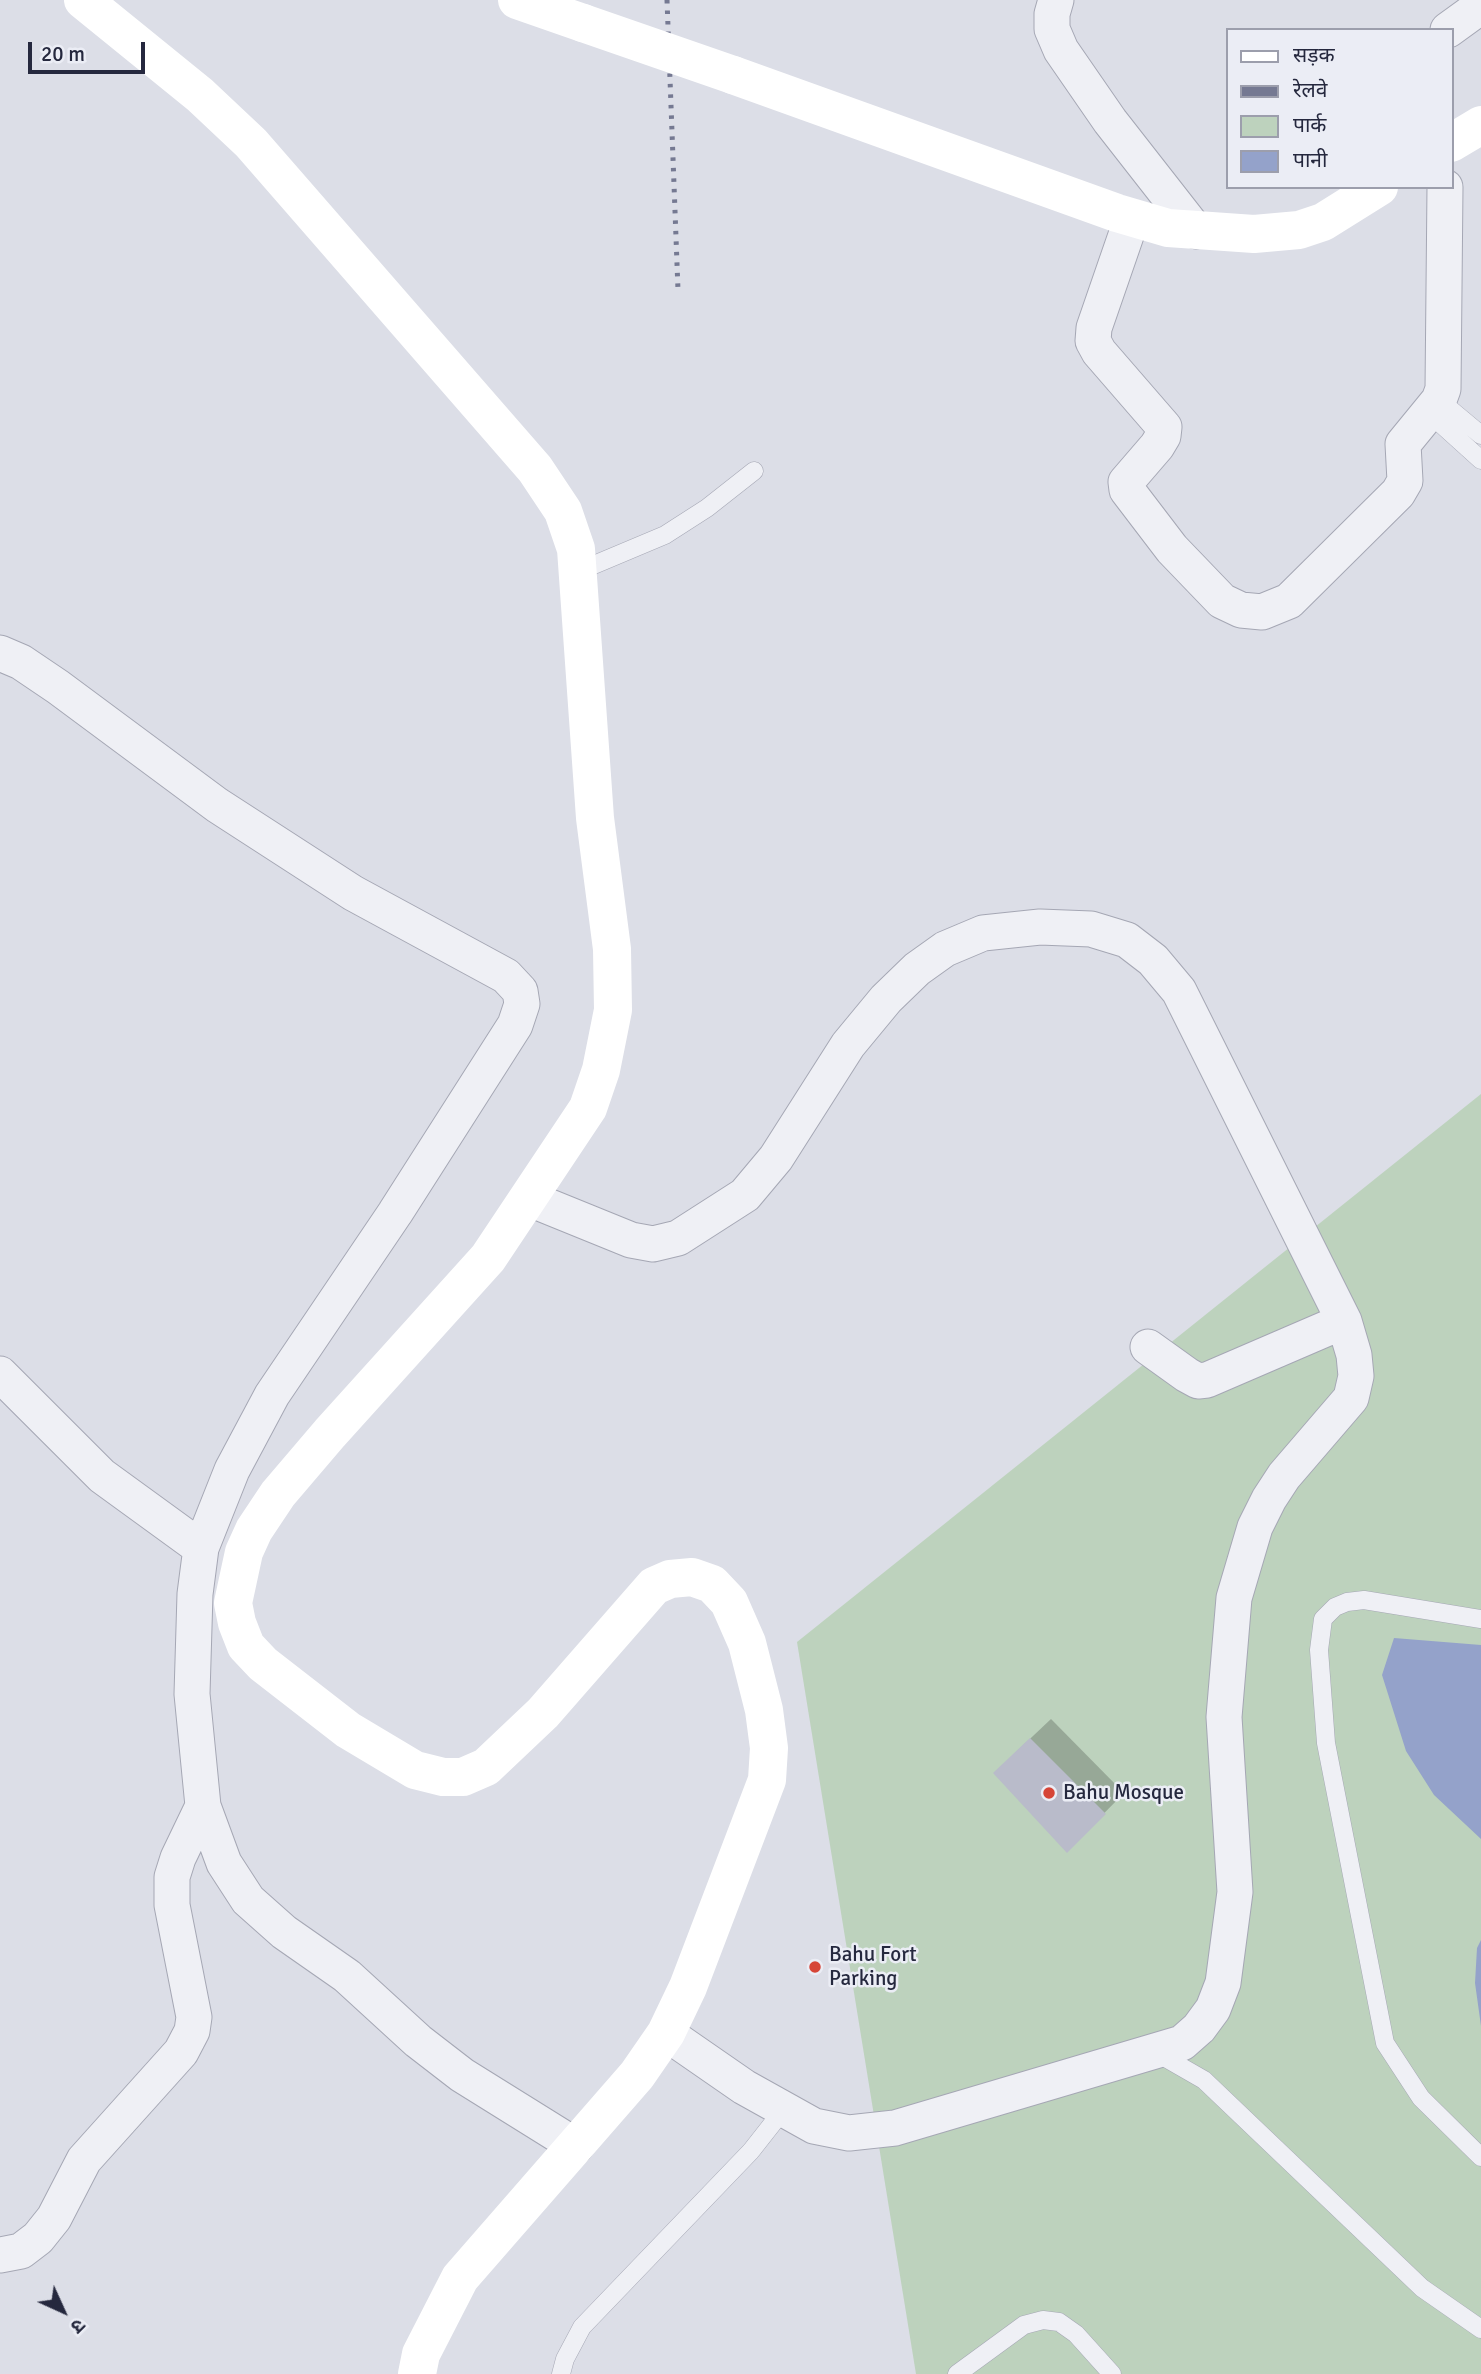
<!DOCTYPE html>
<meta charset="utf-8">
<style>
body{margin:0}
#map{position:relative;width:1481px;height:2374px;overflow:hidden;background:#dcdee7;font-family:Signika,"Noto Sans Devanagari",sans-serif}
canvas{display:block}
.legend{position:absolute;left:1226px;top:28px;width:228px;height:161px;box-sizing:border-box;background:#ebedf5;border:2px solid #9c9eac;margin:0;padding:9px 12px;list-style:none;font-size:21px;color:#25283e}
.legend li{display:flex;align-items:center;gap:14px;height:35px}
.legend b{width:35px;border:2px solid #9c9eac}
.north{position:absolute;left:28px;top:2276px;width:70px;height:70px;-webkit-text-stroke:5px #ebedf5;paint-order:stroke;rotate:135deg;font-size:19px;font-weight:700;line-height:28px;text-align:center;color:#25283e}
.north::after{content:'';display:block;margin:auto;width:24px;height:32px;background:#25283e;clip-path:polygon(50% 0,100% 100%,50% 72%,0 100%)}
.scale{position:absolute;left:28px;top:42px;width:117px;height:32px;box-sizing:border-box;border:4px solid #25283e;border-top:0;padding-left:9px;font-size:21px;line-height:24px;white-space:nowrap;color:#25283e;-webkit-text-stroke:5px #ebedf5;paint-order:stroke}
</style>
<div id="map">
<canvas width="1481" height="2374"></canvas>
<ul class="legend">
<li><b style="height:9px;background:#fff"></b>सड़क</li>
<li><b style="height:9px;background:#757992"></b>रेलवे</li>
<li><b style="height:19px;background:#bdd2bd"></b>पार्क</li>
<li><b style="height:19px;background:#94a2ca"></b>पानी</li>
</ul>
<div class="north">उ</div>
<div class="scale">20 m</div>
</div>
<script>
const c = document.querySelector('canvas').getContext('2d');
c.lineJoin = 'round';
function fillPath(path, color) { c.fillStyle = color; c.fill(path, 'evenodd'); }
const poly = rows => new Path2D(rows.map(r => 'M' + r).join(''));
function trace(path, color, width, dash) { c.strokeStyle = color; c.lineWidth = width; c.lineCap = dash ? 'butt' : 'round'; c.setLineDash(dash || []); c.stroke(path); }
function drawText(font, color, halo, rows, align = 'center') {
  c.font = font + ' Signika,sans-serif'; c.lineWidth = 5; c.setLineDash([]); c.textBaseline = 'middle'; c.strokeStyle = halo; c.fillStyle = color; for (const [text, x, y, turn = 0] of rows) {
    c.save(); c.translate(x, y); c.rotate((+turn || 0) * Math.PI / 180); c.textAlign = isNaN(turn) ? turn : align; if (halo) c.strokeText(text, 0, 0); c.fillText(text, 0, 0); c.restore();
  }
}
fillPath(poly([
 [1481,1094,1481,2374,916,2374,797,1642]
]), '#bdd2bd');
fillPath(poly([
 [1394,1638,1481,1645,1481,1839,1434,1795,1406,1751,1382,1675],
 [1481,1940,1481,2026,1475,1983,1477,1948]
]), '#94a2ca');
fillPath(poly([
 [1051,1719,1124,1793,1067,1851,1015,1753]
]), '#0003');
fillPath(poly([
 [1030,1738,1106,1814,1067,1853,993,1773]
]), '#b9bbca');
const service = poly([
 [1439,400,1481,435],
 [1429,413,1481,460],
 [577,572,665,535,707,508,754,471],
 [1481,1619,1364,1600,1347,1602,1335,1607,1323,1619,1319,1650,1326,1743,1385,2043,1421,2098,1481,2157],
 [1157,2053,1204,2080,1422,2288,1481,2329],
 [561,2374,565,2359,582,2327,751,2151,784,2109],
 [957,2374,1024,2325,1043,2320,1059,2322,1076,2334,1112,2374]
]);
const minor = poly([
 [1056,0,1052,14,1052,29,1061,50,1110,121,1196,231],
 [1448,30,1481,6],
 [1132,218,1094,328,1093,341,1099,352,1164,427,1163,436,1157,446,1126,482,1127,490,1172,549,1222,601,1241,610,1262,612,1289,601,1398,493,1405,481,1403,444,1439,400,1443,389,1445,187],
 [0,653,21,662,58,687,217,805,353,893,506,976,520,991,522,1004,515,1025,395,1213,272,1395,232,1470,201,1548,195,1594,192,1694,203,1806,224,1863,248,1900,284,1932,347,1976,418,2041,462,2075,576,2146],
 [530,1199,631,1240,653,1244,678,1238,745,1195,776,1158,848,1045,886,999,917,969,945,949,983,933,1040,927,1091,929,1127,940,1153,960,1179,991,1344,1321,1354,1355,1356,1376,1351,1398,1284,1476,1269,1499,1255,1527,1234,1598,1224,1717,1235,1892,1223,1983,1213,2009,1199,2028,1182,2043,895,2128,849,2133,814,2126,744,2087,666,2033],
 [1148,1347,1187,1375,1198,1381,1207,1380,1344,1321],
 [0,1374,102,1476,201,1548],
 [0,2255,21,2251,38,2238,54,2218,84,2160,181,2052,192,2031,194,2017,172,1905,172,1877,178,1858,203,1806]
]);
trace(service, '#a5a7b4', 19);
trace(minor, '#a5a7b4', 37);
trace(service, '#eff0f5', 18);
trace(minor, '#eff0f5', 35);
trace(poly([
 [83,0,200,95,251,143,535,469,563,511,576,549,595,818,612,949,613,1010,601,1070,588,1108,488,1258,330,1433,278,1494,254,1530,244,1552,233,1603,237,1623,246,1646,263,1664,348,1730,415,1770,443,1777,463,1777,486,1767,543,1713,654,1586,670,1579,692,1577,712,1584,729,1602,747,1643,764,1710,769,1748,767,1780,688,1987,666,2033,637,2075,460,2278,421,2354,417,2374],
 [517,0,583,23],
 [733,75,1117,213,1168,228,1254,234,1299,230,1323,222,1379,187],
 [1451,143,1481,125]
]), '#fff', 38);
trace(poly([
 [667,0,678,290]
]), '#757992', 5, [3.5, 7]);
trace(poly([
 [583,23,733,75]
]), '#fff', 38);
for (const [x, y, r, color] of [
 [1049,1793,7,"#d64537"],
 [815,1967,7,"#d64537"]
]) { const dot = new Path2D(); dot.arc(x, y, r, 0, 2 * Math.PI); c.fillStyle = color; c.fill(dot); trace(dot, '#ebedf5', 2.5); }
drawText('21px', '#25283e', '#ebedf5', [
 ["Bahu Mosque",1063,1793],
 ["Bahu Fort",829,1955],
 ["Parking",829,1979]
], 'left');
</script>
